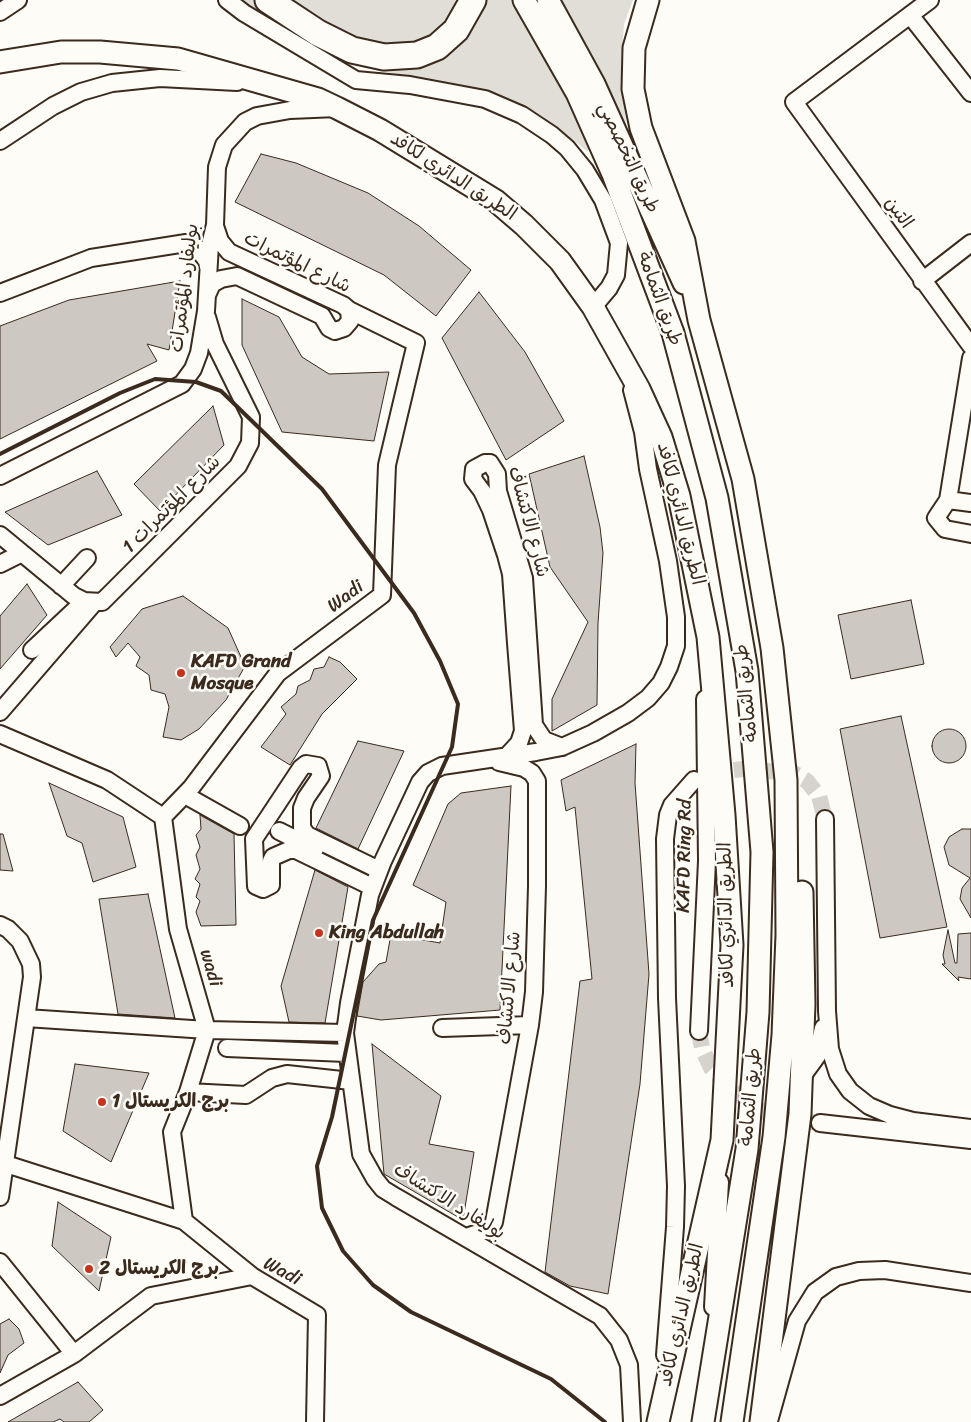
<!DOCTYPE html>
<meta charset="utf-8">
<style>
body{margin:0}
canvas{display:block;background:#fdfcf7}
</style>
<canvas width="971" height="1422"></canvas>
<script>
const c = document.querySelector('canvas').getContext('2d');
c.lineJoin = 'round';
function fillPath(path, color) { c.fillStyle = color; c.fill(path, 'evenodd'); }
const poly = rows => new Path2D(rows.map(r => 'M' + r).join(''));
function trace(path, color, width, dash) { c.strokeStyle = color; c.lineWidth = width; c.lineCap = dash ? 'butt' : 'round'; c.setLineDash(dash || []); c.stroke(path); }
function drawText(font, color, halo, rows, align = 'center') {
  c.font = font + ' Sriracha,"Playpen Sans Arabic",sans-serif'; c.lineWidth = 5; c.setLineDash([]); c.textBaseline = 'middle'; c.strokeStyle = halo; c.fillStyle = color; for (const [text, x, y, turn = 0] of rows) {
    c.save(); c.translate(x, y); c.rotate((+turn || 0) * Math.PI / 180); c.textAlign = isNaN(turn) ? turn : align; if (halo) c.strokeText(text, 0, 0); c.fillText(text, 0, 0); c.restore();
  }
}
fillPath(poly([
 [241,0,633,0,624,24,621,66,626,124,587,151,539,114,506,97,362,67,313,47]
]), '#e1ded7');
const building = poly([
 [261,154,296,163,368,193,419,226,471,270,436,316,384,275,235,202,261,154],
 [180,281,169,350,147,344,157,361,0,439,0,326,69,300,180,281],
 [479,292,525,352,564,421,506,460,442,338,479,292],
 [242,299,279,317,302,357,329,374,389,372,374,441,282,432,242,345,242,299],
 [213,406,224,445,160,511,134,484,213,406],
 [584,456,600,527,603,553,598,623,597,705,552,731,552,699,588,622,550,567,529,474,584,456],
 [97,471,122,515,48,545,5,512,97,471],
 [27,584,47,615,0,669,0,616,27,584],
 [183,596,228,628,245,666,226,700,199,729,181,740,163,737,169,707,165,694,151,690,149,675,136,666,140,657,128,643,116,657,110,647,142,609,183,596],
 [911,600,924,664,851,679,838,615,911,600],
 [329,657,340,662,357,679,322,714,290,765,261,747,286,714,281,707,296,694,298,686,310,680,314,669,324,667,329,657],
 [901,716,947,927,880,938,840,729,901,716],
 '932 746a17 17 0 1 1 34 0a17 17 0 1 1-34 0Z',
 [358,741,404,751,358,849,316,828,358,741],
 [636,744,635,783,649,974,640,1084,608,1294,570,1286,545,1272,580,981,592,979,575,807,566,811,561,780,636,744],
 [49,783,123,817,136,867,93,882,82,843,67,836,49,783],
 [511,786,500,1010,381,1020,357,1016,363,982,379,964,386,962,391,934,440,943,446,902,413,885,448,804,461,793,511,786],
 [200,815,234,834,236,925,201,926,196,912,200,901,196,897,200,884,195,879,200,869,196,855,200,847,196,835,201,829,200,815],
 [962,829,971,829,971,918,960,899,962,888,970,878,949,865,944,847,949,837,962,829],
 [0,834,3,834,13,871,0,870,0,834],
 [315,870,348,887,325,1023,289,1022,281,986,315,870],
 [148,894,175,1018,118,1014,99,899,148,894],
 [948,930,955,963,957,963,958,934,971,933,971,979,958,977,959,981,942,964,945,964,943,955,948,930],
 [372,1044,441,1096,429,1144,474,1152,463,1220,384,1174,372,1044],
 [75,1064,149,1073,111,1162,63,1131,75,1064],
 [58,1202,111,1237,99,1291,52,1246,58,1202],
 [9,1319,19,1329,24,1343,8,1355,0,1373,0,1324,9,1319],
 [78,1382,103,1410,89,1422,64,1422,60,1419,53,1422,8,1422,78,1382]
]);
fillPath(building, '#cdc8c2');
trace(building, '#3b2a1e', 1);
trace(poly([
 [710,773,743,769,794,773,807,781,819,796,825,819],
 [699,1031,702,1048,711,1068,733,1090,761,1111,782,1119,820,1123]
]), '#d6d2cc', 16, [16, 8]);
const minor = poly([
 [227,0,244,13,356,80,410,85,485,99,522,115,552,135,567,148,585,170,603,200,619,243,616,275,609,288,593,307],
 [930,0,794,102,971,346],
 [0,12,18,0],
 [910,15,971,93],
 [0,141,53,106,81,92,112,83,160,78,237,82],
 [922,281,971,243],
 [0,293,91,258,186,243,198,249,207,261,208,267],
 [208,293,212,284,221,279,237,276,322,316,329,328,335,331,344,328,350,321,349,310,343,305,229,252,220,241,215,226],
 [971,358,948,500,936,518,945,529,971,534],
 [0,476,182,384,193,369,199,353,206,311,210,245,215,225,217,167,224,145,245,122,257,116,290,110,337,108],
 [948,500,971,503],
 [0,535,74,596,84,601,102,602,238,466,250,443,251,417,215,344,207,317],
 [0,564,22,553],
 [61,586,87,558],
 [32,650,79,606],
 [0,712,94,603],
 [0,734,107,780,163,817,178,929,207,1030,188,1092,172,1132,184,1221,252,1276],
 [507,756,519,743,523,731,516,643,511,574,506,555,491,510,482,491,473,479,474,469,485,463,490,463,497,474,498,491,524,578,534,725,544,740,562,747],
 [185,795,240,826],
 [163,817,191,788,278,673,382,595,387,465,416,343,349,310],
 [825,819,827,1011,830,1049,838,1074,850,1091,869,1106,890,1115,913,1121,971,1128],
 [279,831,315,849],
 [372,887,296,850,289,850,273,857,271,861,271,885,263,889,256,886,254,839,301,768,306,764,318,766,321,776,306,798,302,808,302,828,307,835,379,870],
 [0,925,8,929,20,941,31,964,32,977,0,1197],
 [26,1018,207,1030,345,1033],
 [442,1028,530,1025],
 [699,1031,707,861,705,699],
 [227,1048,346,1053],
 [801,1078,817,1056,823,1028],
 [188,1092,246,1095,272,1078,287,1074,351,1081],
 [820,1123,971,1140],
 [6,1164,184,1221],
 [466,1237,490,1229,494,1222,530,1025,534,992,537,886,537,781,532,773,524,768,499,762],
 [0,1262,74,1354],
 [713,1307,720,1182],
 [665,1355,675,1227,676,1186,667,998,665,839,668,815,672,805,694,780],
 [0,1396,74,1354,151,1296,252,1276,317,1315,315,1422],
 [769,1421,797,1321,815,1292,836,1277,859,1271,885,1270,971,1283],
 [632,1422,629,1365,619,1340,600,1316,396,1197,383,1189,375,1179,361,1154,345,1033,349,1003,370,895,383,861,420,782,428,773,442,766,536,752,562,747,593,733,628,713,648,698,661,683,669,667,676,646,676,617,668,561,648,469,643,432,632,390]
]);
const major = poly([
 [524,0,577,93,613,174,673,333,717,498,747,671,762,852,758,1012,747,1149,703,1422],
 [548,0,594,84,684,283],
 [648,0,634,48,633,89,641,128,684,241,699,320,743,479,772,648,786,780,787,935,783,1035,774,1137,732,1422],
 [0,62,61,52,100,52,178,59,318,99,337,108,380,130,496,201,524,225,560,261,593,307,639,389,661,437,679,496,708,637,724,815,732,945,722,1140,658,1422],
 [761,1422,800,1114,804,1004,802,892]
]);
const highway = poly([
 [268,0,318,33,352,50,384,57,417,55,437,47,456,30,473,0]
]);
trace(minor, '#3b2a1e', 20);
trace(major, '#3b2a1e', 25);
trace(highway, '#3b2a1e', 29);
trace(minor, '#fdfcf7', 16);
trace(major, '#fdfcf7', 21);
trace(highway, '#fdfcf7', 25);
trace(poly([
 [0,454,120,393,155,379,196,382,221,391,322,489,414,613,440,661,458,704,452,747,373,920,332,1117,317,1166,322,1208,343,1251,373,1285,411,1312,551,1379,605,1422]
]), '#3b2a1e', 4);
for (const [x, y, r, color] of [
 [181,673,5,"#c8321e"],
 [319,933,5,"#c8321e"],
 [102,1102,5,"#c8321e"],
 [89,1269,5,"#c8321e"]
]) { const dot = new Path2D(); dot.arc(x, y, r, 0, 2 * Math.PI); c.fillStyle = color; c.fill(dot); trace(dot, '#fdfcf7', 2); }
drawText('19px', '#3b2a1e', '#fdfcf7', [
 ["طريق التخصصي",628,158,65],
 ["الطريق الدائري لكافد",453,177,33],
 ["التين",898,213,54],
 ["شارع المؤتمرات",297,263,26],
 ["بوليفارد المؤتمرات",185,288,-83],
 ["طريق الثمامة",659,299,70],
 ["شارع المؤتمرات 1",172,505,-45],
 ["الطريق الدائري لكافد",680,514,76],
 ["شارع الاكتشاف",528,522,75],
 ["Wadi",346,597,-37],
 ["طريق الثمامة",747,693,-96],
 ["KAFD Ring Rd",685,856,-89],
 ["الطريق الدائري لكافد",727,915,-91],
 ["wadi",210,968,74],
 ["شارع الاكتشاف",510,988,-85],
 ["طريق الثمامة",751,1097,-85],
 ["بوليفارد الاكتشاف",449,1202,32],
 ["Wadi",282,1272,28],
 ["الطريق الدائري لكافد",682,1315,-77]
]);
drawText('bold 19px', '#3b2a1e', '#fdfcf7', [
 ["KAFD Grand",191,662],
 ["Mosque",191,684],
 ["King Abdullah",329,933],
 ["برج الكريستال 1",112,1102],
 ["برج الكريستال 2",99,1269]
], 'left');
</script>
